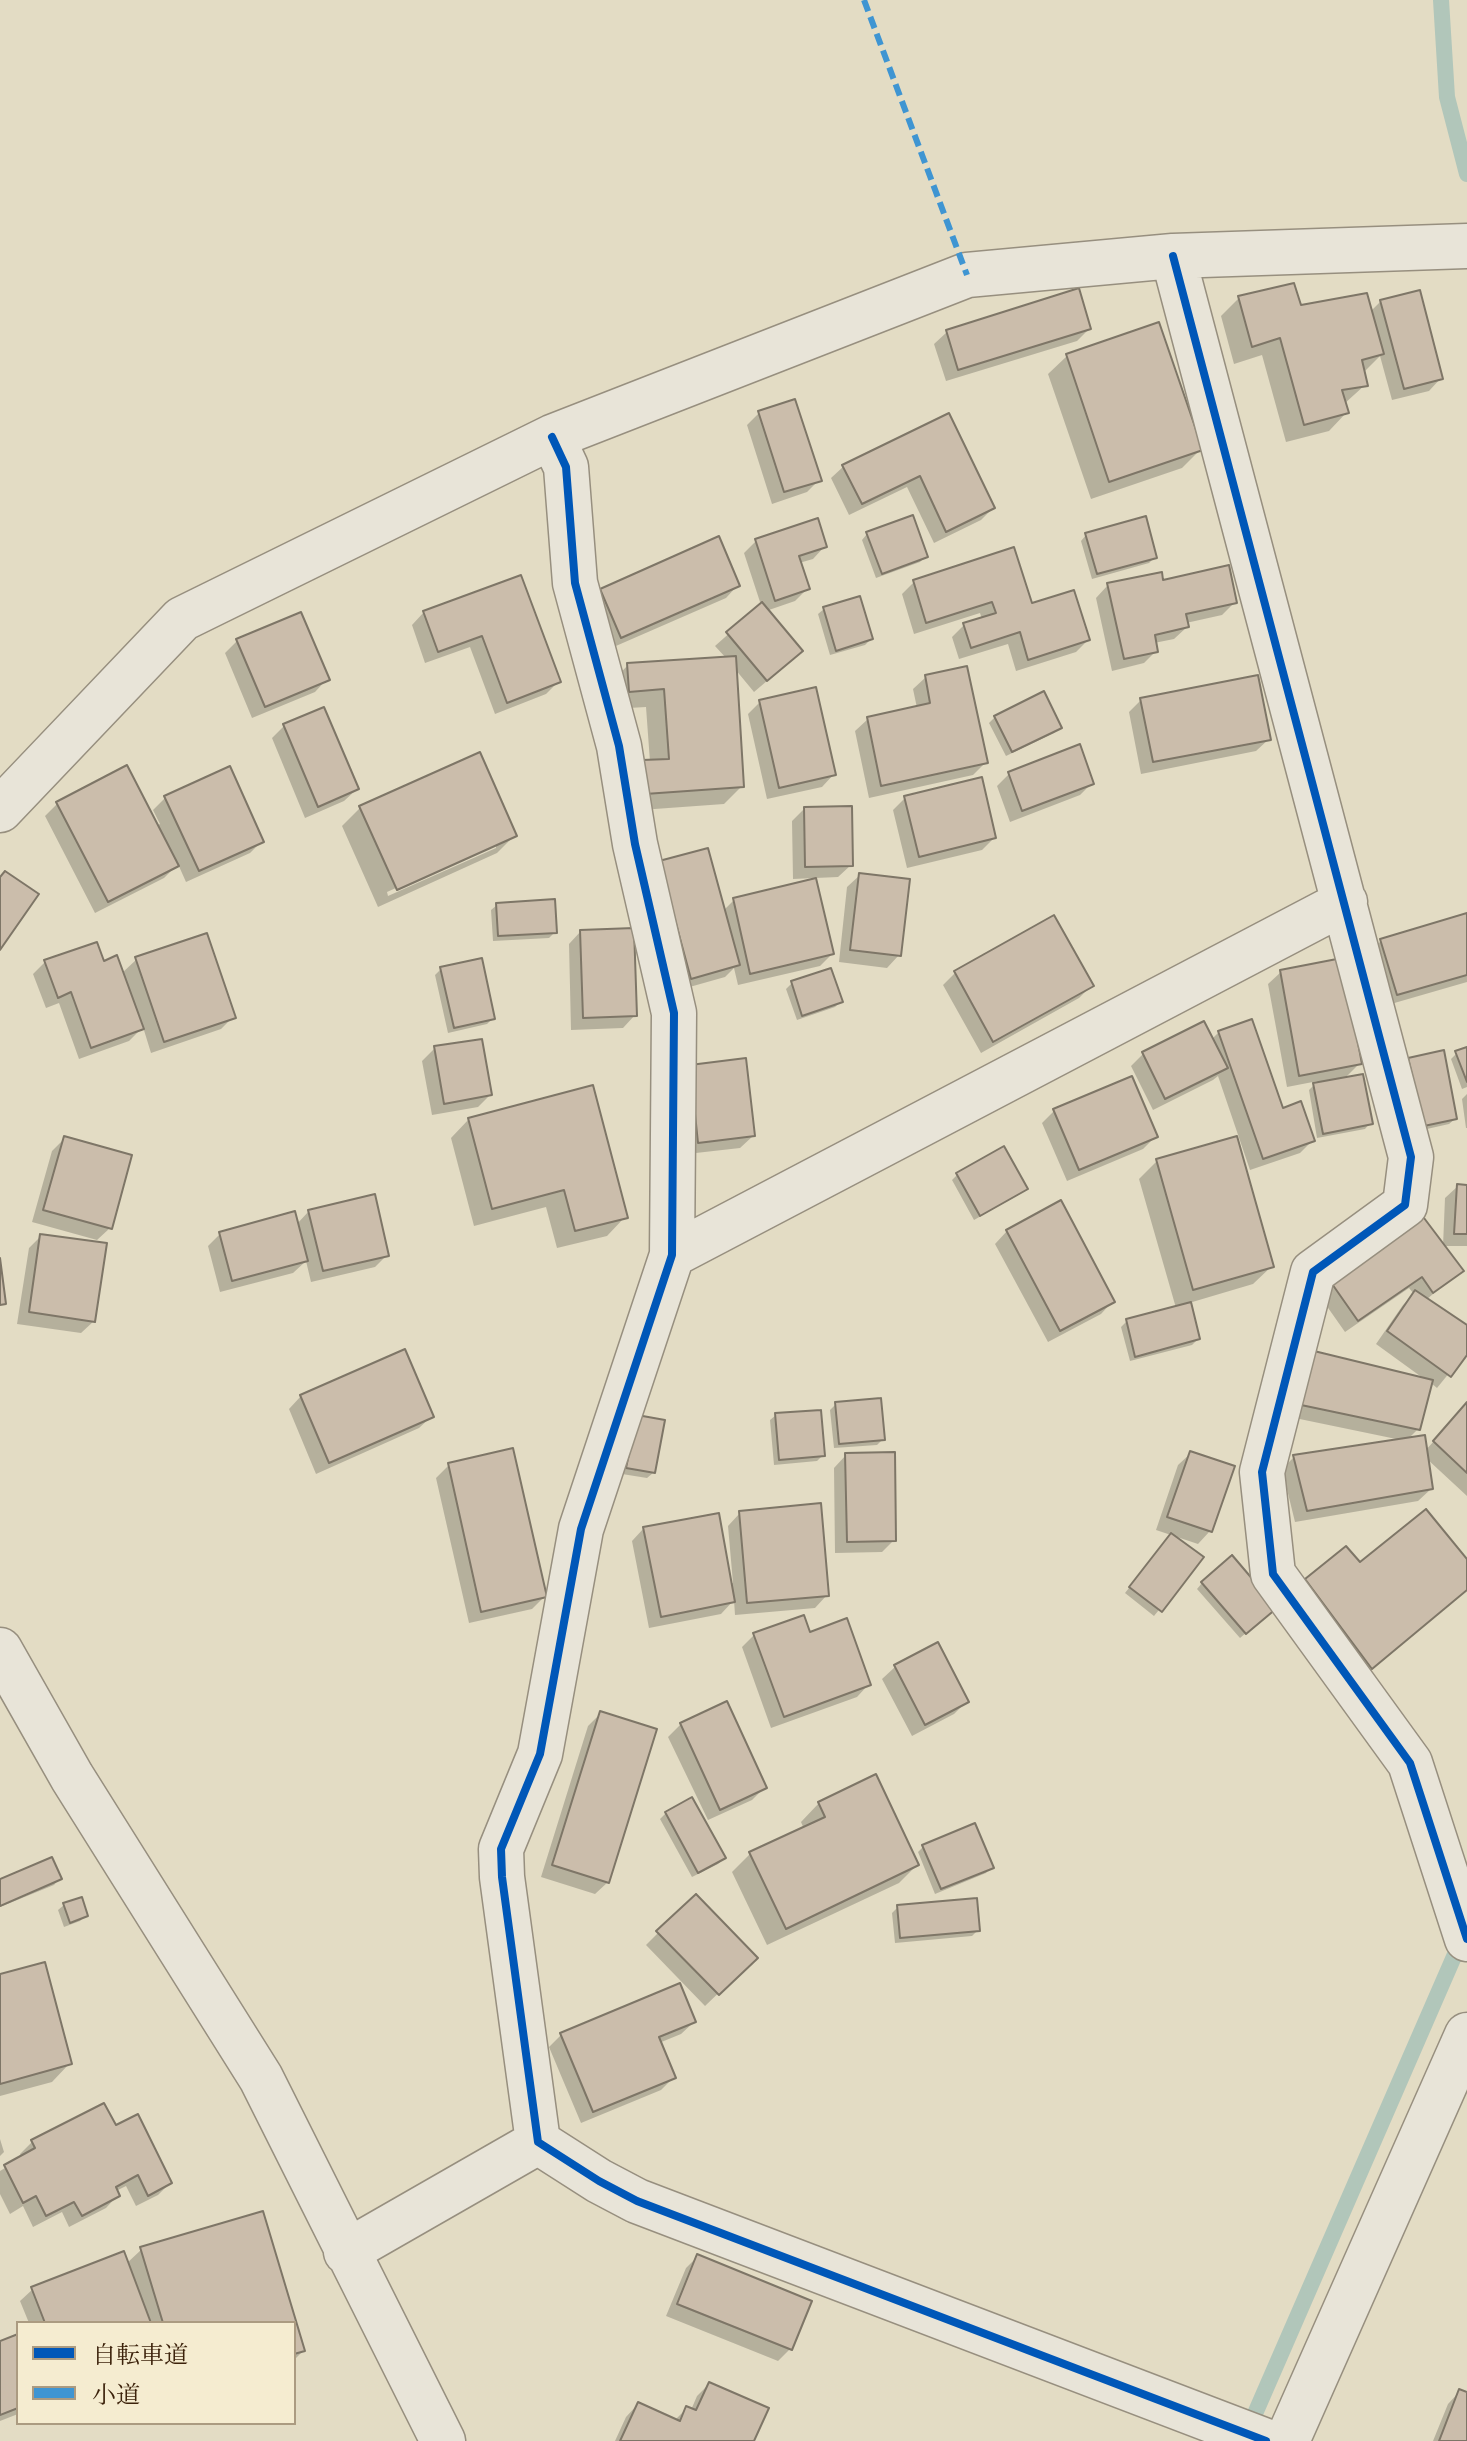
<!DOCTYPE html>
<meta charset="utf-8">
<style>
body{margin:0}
#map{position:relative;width:1467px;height:2441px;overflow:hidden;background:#e3dcc4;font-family:Alegreya,"Noto Serif JP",serif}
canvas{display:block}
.legend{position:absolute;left:16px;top:2321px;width:280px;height:104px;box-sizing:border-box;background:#f5ecd0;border:2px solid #ab9b81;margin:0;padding:10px 14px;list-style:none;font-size:24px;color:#3c220b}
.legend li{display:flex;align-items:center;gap:16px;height:40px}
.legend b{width:40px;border:2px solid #ab9b81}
</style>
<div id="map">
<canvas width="1467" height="2441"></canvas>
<ul class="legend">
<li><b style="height:10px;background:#0057b8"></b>自転車道</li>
<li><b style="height:10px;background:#3f95d2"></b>小道</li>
</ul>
</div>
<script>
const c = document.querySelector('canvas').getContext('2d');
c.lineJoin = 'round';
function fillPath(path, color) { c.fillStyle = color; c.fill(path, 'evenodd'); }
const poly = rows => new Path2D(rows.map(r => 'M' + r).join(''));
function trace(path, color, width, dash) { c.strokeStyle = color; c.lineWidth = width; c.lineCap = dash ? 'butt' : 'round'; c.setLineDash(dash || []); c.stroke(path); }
fillPath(poly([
 [1239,298,1300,307,1370,312,1381,301,1441,378,1429,391,1392,400,1380,356,1363,373,1365,385,1344,404,1347,412,1329,431,1286,442,1262,355,1234,364,1221,316],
 [1089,329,1077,341,946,381,934,344,947,332],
 [1067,356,1200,450,1182,468,1091,499,1048,374],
 [759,413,819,480,807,492,772,504,747,425],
 [948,416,993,508,981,520,934,543,907,487,849,515,831,478,844,466],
 [867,534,926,556,920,562,876,578,862,540],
 [1086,535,1155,557,1149,563,1092,579,1081,541],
 [756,541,825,546,813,559,799,563,808,588,795,601,766,611,788,663,754,692,735,669,742,786,724,804,627,811,650,762,646,707,612,709,610,684,628,665,726,658,715,646,761,605,744,553],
 [520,578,558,682,546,694,495,714,470,647,425,663,412,625,424,612],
 [914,582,1030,606,1088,640,1076,652,1016,671,1008,644,959,659,952,637,964,625,982,619,980,613,914,634,902,594],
 [1161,582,1235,602,1222,615,1186,623,1187,627,1174,639,1154,643,1156,651,1144,663,1112,671,1096,598,1108,585],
 [738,585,726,598,609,649,588,603,601,590],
 [824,609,871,639,865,645,830,655,818,614],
 [238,640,327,679,315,692,252,718,225,653],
 [926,677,985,763,973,775,869,798,855,731,868,719,917,708,913,689],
 [1141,700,1269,739,1256,751,1141,774,1129,712],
 [760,702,834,774,822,787,767,799,748,714],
 [995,717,1060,727,1054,733,1006,756,989,723],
 [284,726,357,789,344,801,305,818,272,738],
 [1009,774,1092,783,1080,795,1010,822,997,786],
 [165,798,262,841,250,853,186,882,178,864,164,878,95,913,45,816,57,804,156,826,160,824,153,810],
 [905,798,994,838,982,850,907,868,893,810],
 [360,808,515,835,497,853,378,907,342,826],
 [496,843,496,848,388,896,387,892],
 [804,809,851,865,838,877,793,879,792,821],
 [648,875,723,911,734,900,832,954,820,966,738,985,734,968,725,977,679,990],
 [860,875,899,955,887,968,839,962,847,887],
 [497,905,555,932,549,938,493,941,491,910],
 [1467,915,1467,982,1384,1006,1368,953,1381,941],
 [581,931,635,1015,623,1028,571,1030,569,944],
 [137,959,233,1017,221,1029,151,1053,143,1027,129,1041,79,1059,59,1003,46,1008,33,974,45,962,103,963,122,973],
 [441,969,493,1018,487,1024,448,1033,435,975],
 [1281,972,1360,1063,1344,1079,1370,1123,1365,1129,1317,1138,1309,1090,1318,1081,1287,1087,1268,984],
 [955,973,1091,986,1079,998,981,1053,943,985],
 [792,983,841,1001,835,1007,797,1020,786,989],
 [1219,1032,1282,1110,1313,1140,1300,1153,1250,1170,1218,1076,1213,1080,1153,1110,1131,1066,1143,1054,1211,1040],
 [435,1048,490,1095,478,1107,432,1115,422,1061],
 [1467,1049,1467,1087,1462,1089,1451,1059,1457,1053],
 [1409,1060,1455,1119,1449,1124,1418,1131,1404,1065],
 [679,1079,753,1136,740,1148,687,1154],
 [1467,1094,1467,1128,1466,1128,1462,1099],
 [1054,1111,1156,1136,1143,1149,1067,1181,1042,1123],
 [469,1119,625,1217,607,1236,557,1248,546,1207,474,1226,451,1138],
 [65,1138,110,1228,97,1240,32,1222,52,1151],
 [1157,1161,1272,1266,1253,1284,1189,1303,1198,1339,1192,1345,1130,1361,1121,1327,1127,1321,1176,1308,1139,1179],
 [957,1175,1026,1189,1020,1194,974,1220,952,1180],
 [1458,1186,1467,1187,1467,1246,1443,1246,1445,1198],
 [309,1211,387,1255,375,1267,311,1282,306,1261,293,1273,220,1292,208,1246,220,1234,296,1225],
 [1007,1231,1113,1301,1101,1314,1048,1342,995,1244],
 [41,1236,94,1321,81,1333,17,1324,29,1248],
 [1461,1270,1426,1300,1467,1328,1467,1351,1437,1388,1431,1383,1418,1429,1407,1440,1425,1451,1467,1404,1467,1496,1426,1458,1431,1489,1418,1501,1295,1522,1282,1469,1294,1457,1401,1440,1290,1417,1303,1365,1427,1381,1376,1344,1403,1305,1414,1294,1409,1288,1345,1332,1319,1295,1331,1282],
 [301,1396,432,1416,419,1428,316,1474,289,1409],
 [836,1404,883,1439,877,1445,834,1448,830,1410],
 [776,1415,823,1455,817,1461,774,1465,770,1420],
 [632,1423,653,1473,647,1478,622,1474],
 [1191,1453,1210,1531,1198,1544,1156,1530,1178,1465],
 [846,1455,894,1540,882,1552,835,1553,834,1468],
 [449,1465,544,1597,532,1609,469,1623,436,1478],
 [740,1513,827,1595,815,1608,735,1615,734,1600,721,1614,649,1628,632,1541,644,1528,730,1583,733,1583,728,1526],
 [1166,1541,1201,1558,1154,1616,1125,1593],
 [1467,1562,1467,1589,1353,1686,1288,1599,1306,1581,1360,1565],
 [1202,1583,1269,1613,1240,1638,1197,1589],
 [809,1634,869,1684,857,1697,771,1728,742,1647,754,1635],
 [937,1645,967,1701,954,1714,912,1736,882,1679,895,1667],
 [600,1714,608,1882,595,1894,541,1877,588,1726],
 [681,1724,765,1787,752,1800,708,1820,668,1737],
 [819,1803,917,1865,899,1883,767,1945,732,1872,750,1854,804,1829,801,1822],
 [666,1813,724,1858,718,1864,692,1877,660,1819],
 [923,1847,991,1867,986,1873,935,1894,918,1852],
 [59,1879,54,1885,0,1907,0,1882],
 [695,1896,755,1958,705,2006,646,1945],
 [64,1905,86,1915,80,1921,64,1927,58,1910],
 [898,1907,978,1930,972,1936,895,1943,892,1913],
 [0,1976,70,2063,52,2082,0,2096],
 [694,2022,681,2034,659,2043,673,2078,661,2090,581,2123,549,2047,561,2035],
 [115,2128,170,2183,158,2195,136,2206,126,2186,116,2191,118,2195,106,2208,69,2227,62,2212,33,2227,23,2206,10,2214,0,2194,0,2171,22,2158,20,2154,32,2142],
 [0,2139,4,2152,0,2156],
 [262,2213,303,2351,294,2360,294,2323,29,2323,20,2301,33,2289,126,2264,142,2249],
 [698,2256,790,2349,778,2361,666,2316,686,2268],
 [18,2336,18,2414,0,2421,0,2343],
 [709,2384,752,2441,615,2441,626,2417,638,2404,674,2421,687,2408,691,2410,697,2396],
 [1460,2391,1467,2394,1467,2441,1433,2441,1448,2404]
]), '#0003');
trace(poly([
 [1441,0,1447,97,1467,174],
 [1247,2432,1463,1936]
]), '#b1c6ba', 16);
const building = poly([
 [1294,283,1301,305,1367,293,1384,354,1362,360,1368,386,1342,390,1349,413,1304,425,1280,338,1252,347,1238,296,1294,283],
 [1079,288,1091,329,958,370,946,330,1079,288],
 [1420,290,1443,379,1404,389,1380,300,1420,290],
 [1159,322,1203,450,1109,482,1066,354,1159,322],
 [795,399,822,481,784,492,758,411,795,399],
 [949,413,995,508,946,532,920,476,862,504,842,465,949,413],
 [913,515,928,557,882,574,866,532,913,515],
 [1146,516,1157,558,1097,574,1085,533,1146,516],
 [818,518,827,547,799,556,810,589,775,601,755,539,818,518],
 [719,536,740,586,621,638,600,589,719,536],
 [1014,547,1032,603,1074,590,1090,640,1028,660,1020,632,971,648,963,623,996,613,992,602,926,623,913,580,1014,547],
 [1229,565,1237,603,1186,614,1189,627,1155,635,1158,652,1124,659,1107,583,1162,572,1163,580,1229,565],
 [521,575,561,682,507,703,482,636,438,652,423,611,521,575],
 [860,596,873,639,836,651,823,607,860,596],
 [762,602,803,651,767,681,726,632,762,602],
 [301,612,330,680,265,707,236,639,301,612],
 [736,656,744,787,645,794,642,760,669,759,664,689,629,692,627,663,736,656],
 [967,666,988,763,881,786,867,717,930,703,925,675,967,666],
 [1258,675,1271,740,1153,762,1140,698,1258,675],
 [816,687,836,775,779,788,759,700,816,687],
 [1044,691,1062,728,1012,752,994,716,1044,691],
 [324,707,359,789,318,807,283,724,324,707],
 [1080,744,1094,784,1022,811,1008,772,1080,744],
 [480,752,517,836,397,890,359,806,480,752],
 [127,765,179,866,108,902,56,802,127,765],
 [230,766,264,842,199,871,164,796,230,766],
 [982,777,996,838,919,857,904,796,982,777],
 [852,806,853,866,805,867,804,807,852,806],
 [708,848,740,965,691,979,659,861,708,848],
 [5,871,39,894,0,950,0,877,5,871],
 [859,873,910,879,901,956,850,950,859,873],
 [816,878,834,954,750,974,733,898,816,878],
 [555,899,557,933,498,936,496,903,555,899],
 [1467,913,1467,975,1397,995,1380,939,1467,913],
 [1054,915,1094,986,993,1042,954,971,1054,915],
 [634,928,637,1016,583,1018,580,930,634,928],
 [207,933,236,1018,164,1042,135,957,207,933],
 [97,942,104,961,117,955,144,1029,91,1048,71,992,58,998,44,960,97,942],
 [482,958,495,1019,454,1028,440,967,482,958],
 [1342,958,1362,1064,1299,1076,1280,970,1342,958],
 [831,968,843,1002,802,1016,791,981,831,968],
 [1252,1019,1283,1108,1301,1101,1315,1141,1263,1159,1218,1031,1252,1019],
 [1204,1021,1228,1068,1165,1099,1142,1052,1204,1021],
 [482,1039,492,1095,444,1104,434,1046,482,1039],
 [1467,1047,1467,1082,1455,1051,1467,1047],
 [1444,1050,1457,1119,1424,1126,1408,1058,1444,1050],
 [746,1058,755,1136,698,1143,690,1065,746,1058],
 [1363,1074,1373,1124,1323,1134,1313,1083,1363,1074],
 [1132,1076,1158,1137,1079,1170,1053,1109,1132,1076],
 [593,1085,628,1218,575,1231,564,1190,492,1209,468,1118,593,1085],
 [64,1136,132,1155,112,1229,43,1210,64,1136],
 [1237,1136,1274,1267,1193,1290,1156,1159,1237,1136],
 [1004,1146,1028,1189,980,1216,956,1173,1004,1146],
 [1457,1184,1467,1185,1467,1234,1454,1234,1457,1184],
 [375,1194,389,1256,323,1271,308,1210,375,1194],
 [1061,1200,1115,1302,1060,1331,1006,1230,1061,1200],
 [295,1211,308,1261,232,1281,219,1232,295,1211],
 [1421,1214,1464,1271,1433,1293,1422,1277,1358,1321,1330,1281,1421,1214],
 [40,1234,107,1243,95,1322,29,1312,40,1234],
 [0,1258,6,1304,0,1305,0,1258],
 [1415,1290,1467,1325,1467,1355,1451,1377,1387,1331,1415,1290],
 [1191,1302,1200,1339,1135,1357,1126,1319,1191,1302],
 [405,1349,434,1417,329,1463,300,1395,405,1349],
 [1314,1351,1433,1380,1420,1430,1301,1405,1314,1351],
 [881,1398,885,1440,839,1444,835,1402,881,1398],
 [1467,1402,1467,1473,1433,1441,1467,1402],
 [821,1410,825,1456,779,1460,775,1413,821,1410],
 [637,1415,665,1420,655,1473,626,1468,637,1415],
 [1425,1435,1433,1489,1307,1511,1293,1455,1425,1435],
 [513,1448,547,1597,481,1612,448,1463,513,1448],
 [1190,1451,1235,1466,1212,1532,1167,1517,1190,1451],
 [895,1452,896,1541,847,1542,845,1453,895,1452],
 [821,1503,829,1596,747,1603,739,1511,821,1503],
 [1426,1509,1467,1559,1467,1590,1372,1669,1305,1579,1346,1546,1360,1562,1426,1509],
 [719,1513,735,1602,661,1617,643,1527,719,1513],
 [1171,1533,1204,1557,1162,1612,1129,1587,1171,1533],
 [1232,1555,1277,1608,1246,1634,1201,1582,1232,1555],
 [804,1615,810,1632,847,1618,871,1685,784,1717,753,1633,804,1615],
 [938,1642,969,1702,925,1725,894,1665,938,1642],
 [727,1701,767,1788,720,1810,680,1723,727,1701],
 [600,1711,657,1729,609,1883,552,1865,600,1711],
 [876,1774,919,1865,786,1929,749,1852,825,1817,818,1802,876,1774],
 [692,1797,726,1858,698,1873,665,1812,692,1797],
 [975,1823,994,1868,941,1889,922,1845,975,1823],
 [52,1857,62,1879,0,1906,0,1879,52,1857],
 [696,1894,758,1958,719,1995,656,1931,696,1894],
 [82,1897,88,1916,70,1923,63,1903,82,1897],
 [977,1898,980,1931,900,1938,897,1905,977,1898],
 [45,1962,72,2064,0,2084,0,1974,45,1962],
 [680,1983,696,2022,659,2037,676,2078,593,2112,560,2033,680,1983],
 [104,2103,116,2125,138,2114,172,2183,148,2196,138,2175,116,2187,120,2196,82,2216,74,2202,46,2216,36,2196,23,2203,4,2165,35,2148,31,2140,104,2103],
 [263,2211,305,2351,294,2354,294,2323,163,2323,140,2247,263,2211],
 [124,2251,151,2323,45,2323,31,2287,124,2251],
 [697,2254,812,2301,792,2350,677,2304,697,2254],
 [18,2334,18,2408,0,2415,0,2341,18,2334],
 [709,2382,769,2408,754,2441,620,2441,638,2402,680,2421,686,2406,696,2410,709,2382],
 [1459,2389,1467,2392,1467,2441,1439,2441,1459,2389]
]);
fillPath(building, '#cbbdab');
trace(building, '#7e7667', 2);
const minor = poly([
 [1173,256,1411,1157,1405,1205,1313,1272,1262,1472,1273,1574,1410,1763,1467,1939],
 [552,437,566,467,575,583,619,746,635,844,674,1013,672,1255,581,1529,540,1754,501,1849,502,1877,538,2142,599,2181,637,2201,1266,2441],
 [0,810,182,619,552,437,967,275,1173,256,1467,246],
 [672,1255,1345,902],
 [0,1650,72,1777,261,2078,443,2441],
 [346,2252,538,2142],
 [1287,2441,1467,2035]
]);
trace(minor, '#978f7f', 47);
trace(minor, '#e8e4d8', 44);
trace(poly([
 [864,0,967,275]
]), '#3f95d2', 6, [12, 6]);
trace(poly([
 [1173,256,1411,1157,1405,1205,1313,1272,1262,1472,1273,1574,1410,1763,1467,1939],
 [552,437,566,467,575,583,619,746,635,844,674,1013,672,1255,581,1529,540,1754,501,1849,502,1877,538,2142,599,2181,637,2201,1266,2441]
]), '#0057b8', 8);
</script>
